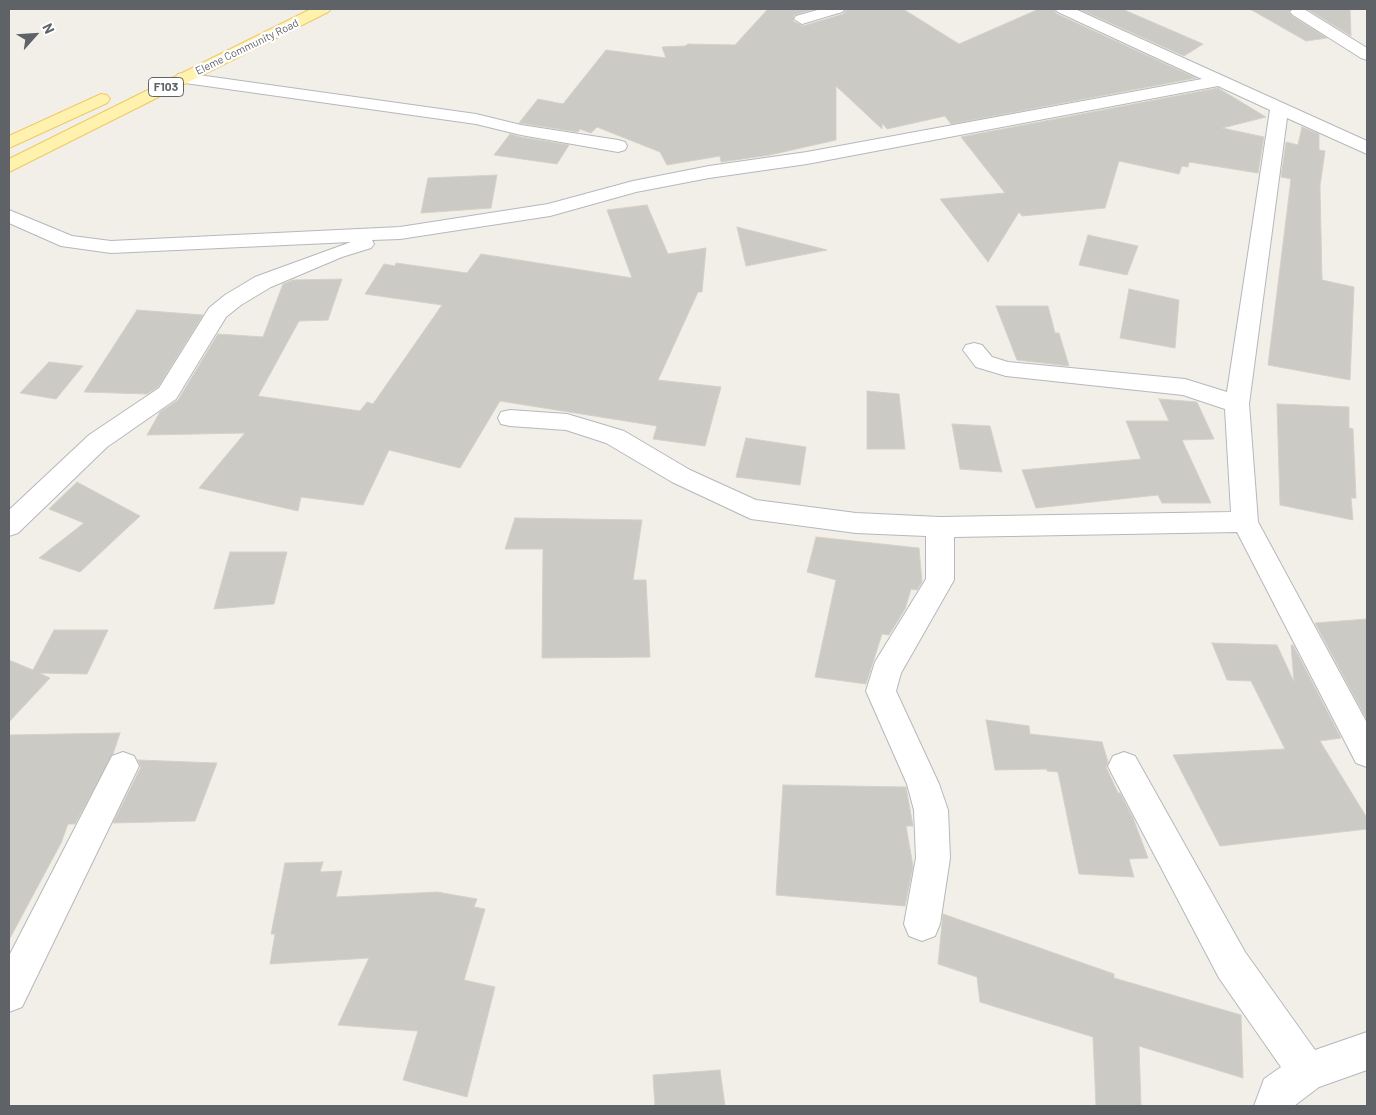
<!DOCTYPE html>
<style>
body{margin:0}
#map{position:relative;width:1376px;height:1115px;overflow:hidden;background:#f1efe8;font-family:Barlow,sans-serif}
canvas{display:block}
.frame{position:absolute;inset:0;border:10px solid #5f6368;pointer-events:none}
.north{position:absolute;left:10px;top:10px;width:50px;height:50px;-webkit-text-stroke:4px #fff;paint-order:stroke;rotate:64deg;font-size:14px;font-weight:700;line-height:20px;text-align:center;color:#5f6368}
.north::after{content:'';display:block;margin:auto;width:18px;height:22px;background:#5f6368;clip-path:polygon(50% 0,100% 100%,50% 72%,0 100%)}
</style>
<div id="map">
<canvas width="1376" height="1115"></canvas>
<div class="frame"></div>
<div class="north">N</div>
</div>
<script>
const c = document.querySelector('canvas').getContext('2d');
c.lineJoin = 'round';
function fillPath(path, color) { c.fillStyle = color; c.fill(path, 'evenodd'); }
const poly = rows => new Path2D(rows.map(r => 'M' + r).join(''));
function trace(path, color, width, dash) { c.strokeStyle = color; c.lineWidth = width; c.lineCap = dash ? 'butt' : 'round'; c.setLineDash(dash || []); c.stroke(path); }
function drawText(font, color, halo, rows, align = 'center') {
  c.font = font + ' Barlow,sans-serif'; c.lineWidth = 4.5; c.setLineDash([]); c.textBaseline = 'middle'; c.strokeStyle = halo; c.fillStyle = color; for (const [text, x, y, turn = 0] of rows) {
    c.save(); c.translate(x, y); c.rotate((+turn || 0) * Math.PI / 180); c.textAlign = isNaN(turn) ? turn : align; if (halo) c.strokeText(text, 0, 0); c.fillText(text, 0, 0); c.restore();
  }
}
const building = poly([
 [768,9,815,9,794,15,793,21,803,26,843,14,847,9,903,9,959,44,1039,9,1053,9,1057,14,1196,78,951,124,945,116,887,129,882,123,882,129,836,86,836,140,770,155,721,162,720,156,667,165,660,152,597,127,591,133,580,129,578,132,519,123,538,99,563,104,606,50,666,58,662,47,685,46,688,44,735,45,768,9],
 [1079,9,1122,9,1203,44,1184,56,1079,9],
 [1250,9,1291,9,1288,12,1292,16,1327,38,1306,41,1250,9],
 [1307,9,1350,9,1351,36,1307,9],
 [1218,88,1266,117,1222,128,1264,137,1258,173,1189,162,1188,167,1182,166,1179,174,1119,161,1105,208,1022,216,1019,212,988,262,940,199,1005,193,961,137,1218,88],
 [1302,127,1319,134,1319,150,1325,151,1320,186,1322,280,1354,287,1350,380,1268,365,1291,179,1281,177,1286,142,1298,145,1302,127],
 [510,134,521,137,569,145,557,164,494,155,510,134],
 [497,175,491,208,421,213,428,178,497,175],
 [647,205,668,254,706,248,702,292,698,292,658,380,721,387,705,446,653,439,657,426,500,401,460,468,389,450,363,505,301,497,298,511,199,488,245,433,147,435,160,412,178,400,218,334,263,337,283,284,293,280,342,279,328,320,299,321,258,396,360,411,367,402,373,404,442,305,365,294,384,264,395,266,396,263,467,273,481,254,632,278,607,210,647,205],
 [737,227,827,250,746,266,737,227],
 [1088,235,1138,246,1127,275,1079,265,1088,235],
 [1129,289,1179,300,1175,348,1120,338,1129,289],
 [996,306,1048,306,1055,333,1059,333,1069,366,1017,360,996,306],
 [137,310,203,315,158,387,147,394,84,392,137,310],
 [49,362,83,366,56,399,20,393,49,362],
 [867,391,899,394,905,449,867,449,867,391],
 [1159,399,1197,402,1214,439,1182,440,1211,503,1162,503,1158,495,1036,508,1022,470,1141,459,1126,421,1169,421,1159,399],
 [1277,404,1349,407,1349,428,1353,429,1356,498,1351,498,1353,520,1280,505,1277,404],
 [952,424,990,426,1002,472,960,469,952,424],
 [746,438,806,447,800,485,736,477,746,438],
 [77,482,140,516,80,572,39,558,84,523,49,509,77,482],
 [515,518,642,520,633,580,646,580,650,657,542,658,543,549,505,549,515,518],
 [816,537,919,548,922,582,917,590,911,589,905,609,889,635,882,634,866,684,815,677,836,580,807,572,816,537],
 [230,552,287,552,274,604,214,609,230,552],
 [1367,619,1367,720,1315,623,1367,619],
 [54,630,108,630,87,674,39,673,50,678,9,722,9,660,33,670,54,630],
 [1212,643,1277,645,1294,682,1291,645,1293,645,1341,738,1320,741,1367,818,1367,829,1220,846,1173,755,1285,749,1251,681,1227,680,1212,643],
 [986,720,1029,726,1030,734,1102,742,1108,762,1106,767,1118,793,1120,793,1133,818,1148,858,1129,859,1134,877,1079,874,1058,772,1047,771,1047,769,995,770,986,720],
 [120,733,113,754,75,824,68,824,61,843,9,940,9,735,120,733],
 [138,760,217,763,195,821,113,823,141,767,138,760],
 [783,785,906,787,913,826,906,826,913,866,905,906,776,895,783,785],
 [323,862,320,872,342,871,336,897,437,892,477,899,474,907,485,909,464,980,495,987,467,1097,403,1080,418,1031,338,1025,369,958,270,964,275,934,271,934,285,863,323,862],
 [943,914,1114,974,1114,978,1241,1015,1243,1078,1139,1046,1141,1106,1096,1106,1093,1037,980,1002,977,977,938,964,943,914],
 [720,1070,725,1106,655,1106,653,1075,720,1070]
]);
fillPath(building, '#cccac5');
trace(building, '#d6d1c6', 1);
const minor = poly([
 [821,9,845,9,842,12,802,24,794,19,796,16,821,9],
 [1055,9,1075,9,1367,141,1367,154,1287,118,1249,404,1258,522,1367,723,1367,767,1356,763,1237,532,954,537,954,580,901,673,896,691,939,784,948,810,950,858,940,924,935,936,922,941,909,936,904,924,916,858,914,810,907,784,866,691,875,662,926,579,926,536,856,533,751,519,672,482,606,443,566,430,510,426,501,424,498,418,501,412,510,410,567,414,624,431,690,470,756,500,856,513,940,517,1231,512,1225,409,1183,395,1006,376,976,367,963,350,966,345,974,343,982,345,992,357,1008,362,1185,379,1227,392,1270,110,1218,86,807,164,709,178,636,192,550,216,400,239,372,240,374,244,371,248,342,257,271,287,241,305,226,317,176,399,107,447,18,533,9,536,9,510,89,435,159,388,209,308,225,295,255,277,351,242,111,253,61,246,9,223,9,210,72,236,111,241,400,227,548,204,633,181,709,166,807,152,1202,79,1058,12,1055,9],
 [1293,9,1304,9,1367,48,1367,60,1361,58,1293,15,1290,12,1293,9],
 [184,73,476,114,521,125,618,140,625,142,627,146,625,150,618,152,521,135,476,124,178,82,176,78,178,74,184,73],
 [123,752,134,756,139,766,22,1007,9,1012,9,956,112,756,123,752],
 [1124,752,1135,756,1245,952,1315,1050,1367,1032,1367,1070,1319,1087,1294,1106,1254,1106,1264,1079,1281,1067,1219,978,1113,776,1108,766,1113,756,1124,752]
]);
const major = poly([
 [311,9,331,9,328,12,9,172,9,159,311,9],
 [101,94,107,95,110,99,107,103,9,148,9,136,101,94]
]);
trace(minor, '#b5b8bc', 2);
trace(major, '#f2c960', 2);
fillPath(minor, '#fff');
fillPath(major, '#fff2af');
drawText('11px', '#5f6368', '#fff', [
 ["Eleme Community Road",247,47,-26]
]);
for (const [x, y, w] of [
 [166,87,35]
]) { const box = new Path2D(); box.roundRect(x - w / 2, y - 9.5, w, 19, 4); c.fillStyle = '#fff'; c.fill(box); trace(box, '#5f6368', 1); }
drawText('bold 12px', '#5f6368', null, [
 ["F103",166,87]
]);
</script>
